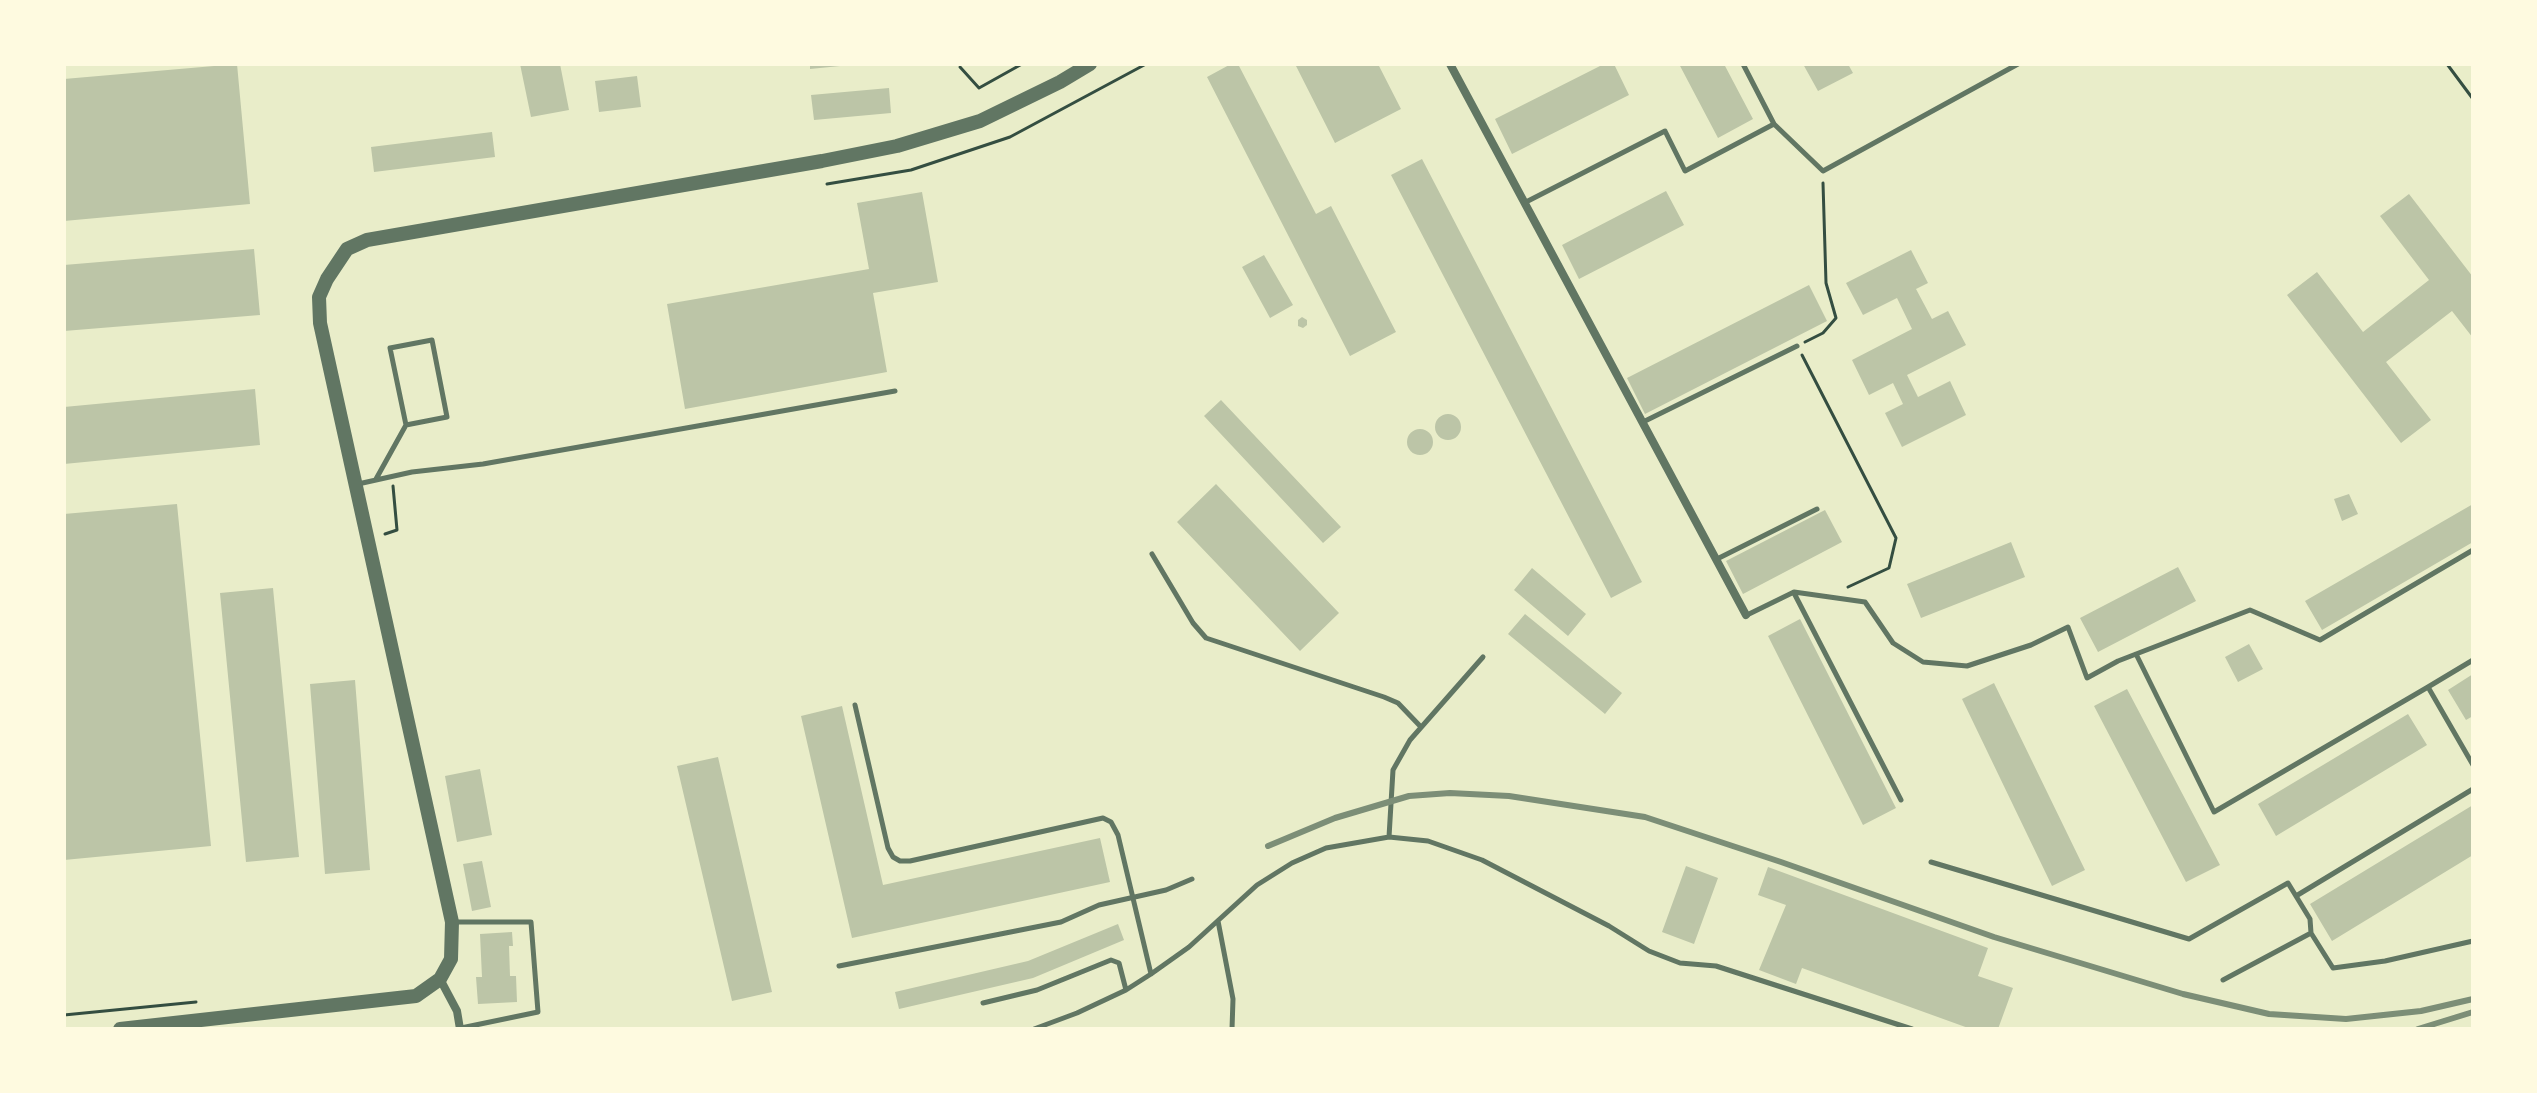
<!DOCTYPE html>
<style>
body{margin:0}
#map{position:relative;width:2537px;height:1093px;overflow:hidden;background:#e9edc9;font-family:"Alegreya Sans",sans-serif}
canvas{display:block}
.frame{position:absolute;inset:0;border:66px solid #fefae0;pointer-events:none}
</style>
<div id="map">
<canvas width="2537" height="1093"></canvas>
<div class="frame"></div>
</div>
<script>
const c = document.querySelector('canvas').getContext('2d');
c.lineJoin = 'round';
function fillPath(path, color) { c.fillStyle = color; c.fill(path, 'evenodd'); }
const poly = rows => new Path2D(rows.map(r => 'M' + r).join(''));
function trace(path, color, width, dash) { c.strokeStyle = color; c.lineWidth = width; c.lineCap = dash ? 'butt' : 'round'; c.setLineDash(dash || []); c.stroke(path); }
fillPath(poly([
 [237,64,250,204,64,221,64,79],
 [520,64,560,64,569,110,531,117],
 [810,64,840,64,840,66,810,69],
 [1231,64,1238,64,1316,214,1331,206,1396,332,1350,356,1207,77],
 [1295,64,1378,64,1401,109,1335,143],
 [1604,64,1614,64,1629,95,1512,154,1495,119],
 [1679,64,1724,64,1753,119,1718,138],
 [1803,64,1848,64,1853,73,1818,91],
 [637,76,641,107,599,112,595,81],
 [889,88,891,113,814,120,811,95],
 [492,132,495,157,374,172,371,147],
 [1422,159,1642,582,1611,598,1391,175],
 [1666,191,1684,225,1579,279,1562,245],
 [922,192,938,282,873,293,887,372,685,409,667,304,869,269,857,203],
 [2409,194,2473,277,2473,338,2452,311,2386,362,2431,420,2401,443,2287,295,2317,272,2363,332,2429,280,2380,216],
 [254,249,260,315,64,331,64,265],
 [1911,250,1928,283,1916,289,1932,319,1948,311,1966,345,1907,375,1918,397,1950,381,1966,415,1902,447,1885,413,1903,404,1893,383,1869,395,1852,360,1912,329,1897,298,1863,315,1846,283],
 [1264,255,1293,305,1270,318,1242,267],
 [1809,285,1827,321,1645,414,1627,378],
 [1302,317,1307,320,1307,325,1303,328,1298,326,1298,320],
 [255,389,260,445,64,464,64,407],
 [1221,400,1341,527,1323,543,1204,416],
 '1435 427a13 13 0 1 1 26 0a13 13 0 1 1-26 0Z',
 '1407 442a13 13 0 1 1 26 0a13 13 0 1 1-26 0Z',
 [1216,484,1339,613,1300,651,1177,522],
 [2349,494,2358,514,2342,521,2334,499],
 [177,504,211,846,64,860,64,514],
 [2473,504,2473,542,2322,630,2305,601],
 [1825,510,1842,542,1743,594,1726,561],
 [2011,542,2025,577,1921,618,1907,584],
 [2178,567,2196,601,2098,652,2080,618],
 [1532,568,1586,614,1568,636,1514,590],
 [273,588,299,857,246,862,220,593],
 [1525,614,1622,693,1605,714,1508,634],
 [1800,619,1896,808,1863,825,1768,636],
 [2249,644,2263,669,2238,682,2225,657],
 [2473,674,2473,716,2466,720,2448,690],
 [355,680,370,870,325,874,310,684],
 [1994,683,2085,870,2052,886,1962,699],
 [2127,689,2220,865,2186,882,2094,706],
 [842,706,883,885,1100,838,1110,882,852,938,801,716],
 [2408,714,2427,745,2276,836,2258,804],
 [718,757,772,992,732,1001,677,766],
 [480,769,492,835,457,842,445,776],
 [2473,805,2473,855,2332,941,2310,904],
 [482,861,491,907,472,911,463,864],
 [1686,866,1718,878,1694,944,1662,932],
 [1768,867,1988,948,1978,976,2013,988,1998,1029,1971,1029,1802,968,1796,984,1759,970,1786,905,1758,895],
 [1118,924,1124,940,1033,978,899,1009,895,992,1028,961],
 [512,932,513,946,509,946,510,976,516,976,517,1002,478,1004,476,977,482,977,480,934]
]), '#bcc5a7');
trace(poly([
 [2447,64,2473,99],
 [960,67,979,88,1022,64],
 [827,184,911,170,1010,137,1146,64],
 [1805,342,1823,333,1836,318,1826,283,1823,183],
 [1802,355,1896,538,1889,568,1848,587],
 [385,534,397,530,393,486],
 [64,1015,196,1002]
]), '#344e41', 3);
trace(poly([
 [1774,124,1823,171,2018,64],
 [1524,203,1665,131,1685,171,1774,124,1743,64],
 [1643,422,1797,346],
 [376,479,406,425,447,417,432,340,390,348,406,425],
 [358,484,412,472,483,464,895,391],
 [1152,554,1193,623,1206,638,1384,697,1398,703,1421,727],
 [1717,559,1817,509],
 [1794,593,1901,800],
 [1747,615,1794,592,1865,602,1893,643,1923,662,1967,666,2031,645,2068,627,2087,678,2118,661,2250,610,2320,640,2473,550],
 [2136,654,2214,812,2428,687],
 [2473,660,2428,687,2473,765],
 [855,705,888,848,893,857,900,861,910,861,1103,818,1111,822,1118,835,1151,974],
 [1389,837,1428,841,1482,860,1609,926,1649,951,1680,963,1716,966,1912,1029],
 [1931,862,2189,939,2288,883,2310,919,2311,933,2333,968,2385,961,2473,941],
 [2296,896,2473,789],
 [1218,921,1233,999,1232,1029],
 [455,922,531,922,538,1012,461,1028],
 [839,966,1061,922,1099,905,1166,890,1192,879],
 [2223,980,2311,933],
 [983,1003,1037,990,1111,960,1119,963,1126,990],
 [1034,1029,1077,1013,1126,990,1151,974,1189,947,1257,885,1292,863,1326,848,1389,837,1393,770,1410,740,1483,657]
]), '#617663', 5);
trace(poly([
 [1450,64,1746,615],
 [440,979,457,1011,460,1029]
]), '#617663', 8);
trace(poly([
 [120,1029,416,996,440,979,451,959,452,922,320,323,319,297,327,279,347,249,367,240,822,161,897,146,980,121,1060,82,1090,64]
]), '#617663', 14);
trace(poly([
 [1268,846,1335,818,1409,796,1450,793,1509,796,1645,817,1781,862,1994,937,2183,994,2269,1014,2346,1019,2421,1011,2473,999],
 [2418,1029,2473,1012]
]), '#7c8e77', 6);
</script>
